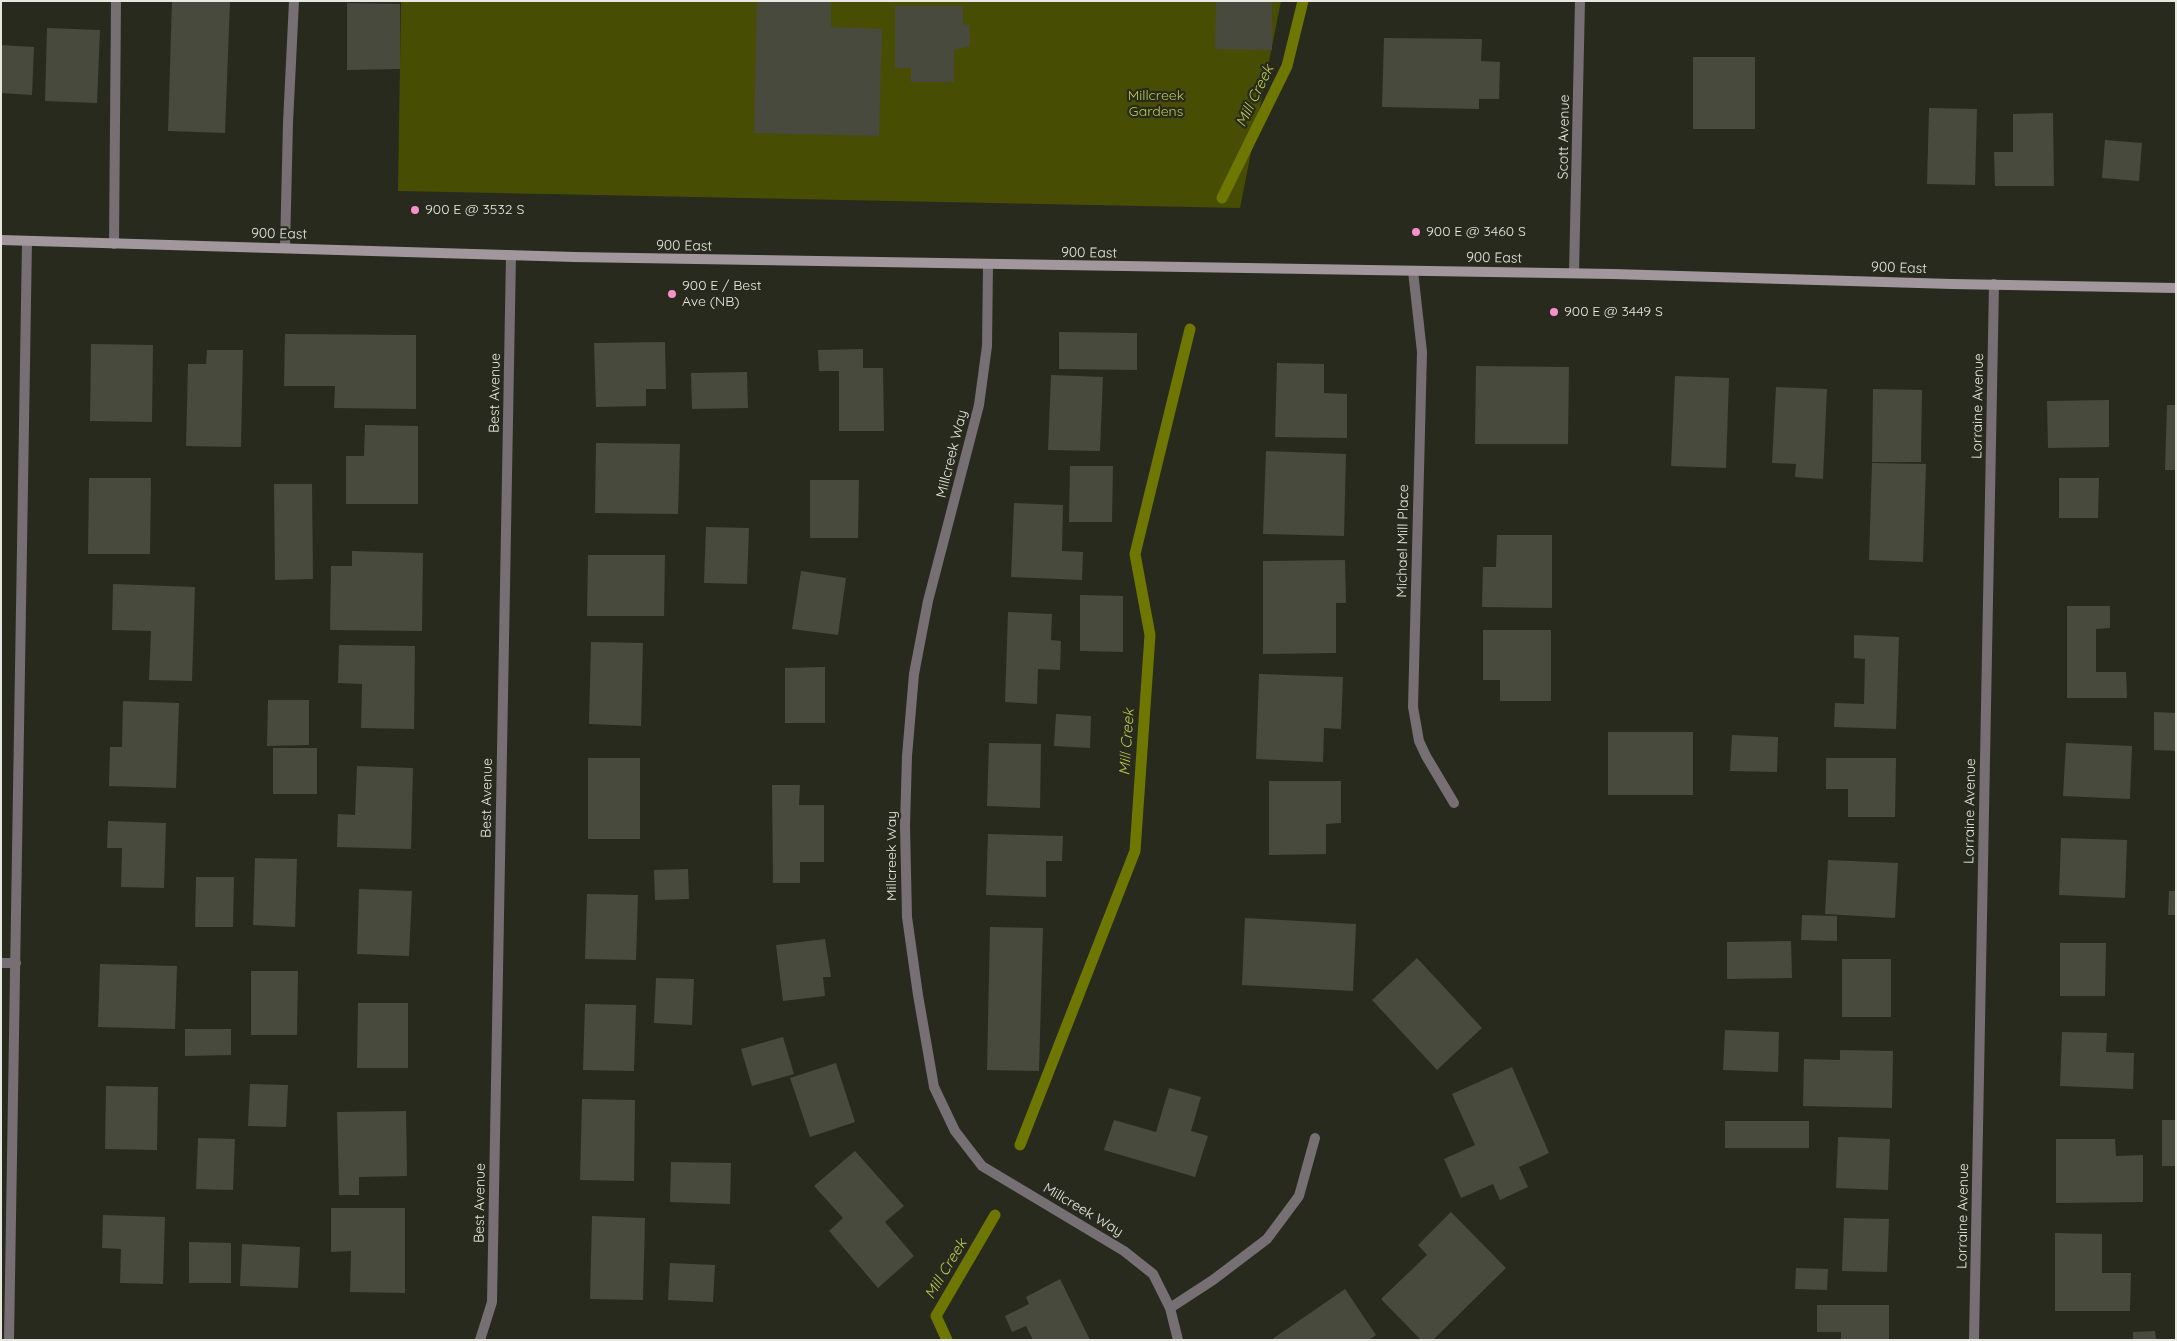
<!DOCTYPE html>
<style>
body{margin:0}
#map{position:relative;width:2177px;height:1341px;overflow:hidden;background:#282a1e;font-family:Quicksand,sans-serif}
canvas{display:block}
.frame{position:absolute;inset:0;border:2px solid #e7e8e0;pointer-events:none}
</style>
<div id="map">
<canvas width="2177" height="1341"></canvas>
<div class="frame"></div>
</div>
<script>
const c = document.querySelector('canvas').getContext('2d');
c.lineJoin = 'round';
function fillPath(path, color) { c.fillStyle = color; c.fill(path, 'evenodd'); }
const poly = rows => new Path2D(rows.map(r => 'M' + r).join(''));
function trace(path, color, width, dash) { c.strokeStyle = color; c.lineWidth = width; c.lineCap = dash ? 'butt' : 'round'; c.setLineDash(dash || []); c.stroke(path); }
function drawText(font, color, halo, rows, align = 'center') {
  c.font = font + ' Quicksand,sans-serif'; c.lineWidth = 4.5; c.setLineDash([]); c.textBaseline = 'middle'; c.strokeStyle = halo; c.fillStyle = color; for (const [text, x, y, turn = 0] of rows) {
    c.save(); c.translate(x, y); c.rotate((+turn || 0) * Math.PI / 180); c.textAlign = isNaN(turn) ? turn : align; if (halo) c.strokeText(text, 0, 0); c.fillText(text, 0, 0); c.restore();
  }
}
fillPath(poly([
 [401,1,1281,1,1240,208,398,191]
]), '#474e04');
trace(poly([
 [1222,198,1287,66,1303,1],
 [1020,1145,1135,851,1150,635,1135,554,1190,329],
 [947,1340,936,1316,995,1215]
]), '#6d7702', 11);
fillPath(poly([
 [172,1,230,1,225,133,168,131],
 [757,1,831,1,831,27,882,29,879,136,754,133],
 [1216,1,1272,1,1272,50,1215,49],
 [347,3,400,4,400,69,347,70],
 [895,6,963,6,963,24,969,25,970,46,954,50,954,82,911,82,911,68,895,68],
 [47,28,100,30,97,103,45,101],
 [1384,38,1482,39,1481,61,1500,62,1499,99,1479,99,1479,109,1382,107],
 [1,45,34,47,32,95,1,93],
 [1693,57,1755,57,1755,129,1693,129],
 [1929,108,1977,109,1975,185,1927,184],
 [2053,113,2054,186,1995,186,1994,152,2013,152,2013,114],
 [2105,140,2142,143,2139,181,2102,178],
 [1059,332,1137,333,1137,370,1059,369],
 [285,334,416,335,416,409,334,408,335,386,284,386],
 [665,342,666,389,646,389,646,406,596,407,594,343],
 [91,344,153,345,152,422,90,421],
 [863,349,863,368,883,368,884,431,839,431,839,371,819,371,818,350],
 [207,350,243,350,241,447,186,446,188,364,206,364],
 [1277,363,1324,364,1324,393,1347,394,1347,438,1275,437],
 [1476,366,1569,367,1568,444,1475,444],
 [747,372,748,408,692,409,691,373],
 [1051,375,1103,377,1100,451,1048,450],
 [1675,376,1729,378,1726,468,1671,466],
 [1776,387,1827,389,1823,479,1795,477,1796,464,1772,463],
 [1873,389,1922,390,1921,462,1872,462],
 [2109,400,2109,447,2048,448,2047,401],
 [2167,405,2176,405,2176,470,2165,470],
 [365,425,418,426,418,504,346,504,346,456,364,456],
 [596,443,680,444,678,514,595,513],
 [1266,451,1346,454,1344,536,1263,534],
 [1872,463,1926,464,1923,562,1869,560],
 [1070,466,1113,466,1112,522,1069,522],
 [89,478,151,478,150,554,88,554],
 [2059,478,2099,478,2098,518,2059,518],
 [810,480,859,480,858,538,810,538],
 [274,484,312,484,313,579,275,580],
 [1014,503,1063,505,1062,551,1083,552,1082,580,1011,577],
 [706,527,749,528,747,584,704,583],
 [1497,535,1552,535,1552,608,1482,607,1483,567,1496,567],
 [352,551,423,553,422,631,330,630,331,566,352,566],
 [588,555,665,555,664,616,587,616],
 [1345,560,1346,603,1336,603,1336,653,1263,654,1263,561],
 [801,571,846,578,838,635,792,629],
 [113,584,195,587,192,681,149,680,151,631,112,630],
 [1080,595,1123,596,1123,652,1080,651],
 [2067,606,2110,606,2110,628,2096,629,2096,672,2126,672,2127,698,2067,698],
 [1008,612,1052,614,1051,640,1061,641,1060,670,1038,669,1037,704,1005,702],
 [1483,630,1551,630,1551,701,1500,701,1500,680,1483,680],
 [1854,635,1899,637,1896,729,1834,727,1835,703,1864,704,1865,659,1854,658],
 [591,642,643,643,641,726,589,724],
 [339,645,415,646,414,729,361,728,362,684,338,683],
 [825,667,825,723,785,723,785,668],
 [1259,674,1343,677,1341,729,1324,728,1323,762,1256,759],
 [268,700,309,700,309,745,267,746],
 [123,701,179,703,176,788,109,786,110,747,122,747],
 [2154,712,2176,713,2176,751,2154,750],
 [1056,714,1091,716,1090,748,1054,746],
 [1608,732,1693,732,1693,795,1608,795],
 [1732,735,1778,737,1777,772,1730,771],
 [989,743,1041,744,1040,808,987,806],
 [2066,743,2132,746,2130,799,2063,796],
 [273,748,317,748,317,794,273,794],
 [588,758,640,758,640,839,588,839],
 [1826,758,1896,758,1895,817,1848,817,1848,789,1826,789],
 [357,766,413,768,411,849,337,847,338,814,355,815],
 [1269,781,1341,781,1341,823,1326,824,1326,854,1269,855],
 [772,785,800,785,799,805,824,805,824,862,800,862,800,883,773,883],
 [108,821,166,823,164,888,121,887,122,848,107,848],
 [988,834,1063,836,1062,861,1046,861,1046,897,986,895],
 [2061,838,2127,840,2125,898,2059,895],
 [255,858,297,859,295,927,253,925],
 [1828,860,1898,863,1895,918,1825,914],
 [688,869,689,899,655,900,654,870],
 [196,877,234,877,233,927,195,927],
 [359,889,412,891,409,956,357,954],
 [2169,891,2176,891,2176,915,2168,915],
 [587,894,638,895,636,960,585,959],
 [1802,915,1837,916,1837,941,1801,940],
 [1245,918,1356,924,1353,991,1242,985],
 [990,927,1043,928,1039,1071,987,1070],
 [825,939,831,977,823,977,825,996,783,1001,776,945],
 [1791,941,1792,978,1727,979,1727,942],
 [2060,943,2106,943,2105,996,2060,996],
 [1417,958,1482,1028,1437,1070,1372,1000],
 [1842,959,1891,959,1891,1017,1842,1017],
 [100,964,177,966,175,1029,98,1027],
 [251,971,298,971,297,1035,251,1035],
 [656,978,694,979,692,1025,654,1023],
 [358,1003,408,1003,408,1068,357,1068],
 [585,1004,636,1005,634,1071,583,1070],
 [185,1029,231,1029,231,1055,185,1056],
 [1725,1030,1779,1032,1778,1072,1723,1070],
 [2062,1032,2107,1033,2106,1052,2134,1053,2133,1089,2060,1086],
 [783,1037,794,1074,752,1086,741,1049],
 [1840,1050,1893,1051,1892,1108,1803,1106,1804,1059,1840,1060],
 [836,1063,855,1122,810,1137,790,1078],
 [1512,1067,1549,1153,1519,1167,1528,1187,1500,1200,1493,1184,1461,1198,1444,1159,1475,1145,1452,1094],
 [250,1084,288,1085,286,1127,248,1126],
 [106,1086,158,1087,157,1150,105,1149],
 [1169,1088,1201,1097,1191,1131,1208,1136,1195,1177,1104,1150,1114,1120,1156,1132],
 [582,1099,635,1100,634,1181,580,1180],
 [406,1111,407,1176,359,1177,359,1195,339,1195,337,1112],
 [2162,1120,2176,1120,2176,1166,2162,1166],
 [1725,1121,1809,1121,1809,1148,1725,1148],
 [1838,1137,1890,1139,1888,1190,1836,1188],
 [198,1138,235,1139,233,1190,196,1189],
 [2056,1139,2115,1139,2116,1156,2143,1155,2143,1202,2056,1203],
 [855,1151,904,1206,885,1222,914,1256,878,1288,829,1231,843,1218,814,1186],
 [671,1162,731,1163,730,1204,670,1202],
 [331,1208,405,1208,405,1293,350,1292,351,1251,331,1252],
 [1451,1212,1506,1268,1433,1340,1421,1340,1381,1299,1427,1255,1418,1245],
 [103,1215,165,1217,163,1284,120,1283,121,1249,102,1248],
 [592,1216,645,1218,643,1300,590,1299],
 [1844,1218,1889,1219,1887,1272,1842,1271],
 [2055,1233,2102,1234,2102,1273,2131,1273,2130,1311,2055,1311],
 [189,1242,231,1243,231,1283,189,1283],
 [242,1244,300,1247,298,1288,240,1286],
 [670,1263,715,1265,713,1302,668,1300],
 [1796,1268,1828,1269,1827,1290,1795,1289],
 [1060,1279,1090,1340,1033,1340,1026,1326,1012,1332,1005,1316,1029,1304,1026,1297],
 [1345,1289,1376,1335,1369,1340,1271,1340],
 [1817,1305,1889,1305,1889,1340,1841,1340,1841,1332,1817,1332],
 [2155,1331,2156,1340,2133,1340,2133,1332]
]), '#474a3d');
trace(poly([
 [114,244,116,1],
 [285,248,288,123,294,1]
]), '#766f73', 10);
trace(poly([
 [988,265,987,346,979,405,928,601,914,674,907,756,905,826,907,917,918,995,934,1087,955,1131,982,1166,1124,1251,1153,1274,1170,1308,1178,1340],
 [1413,271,1422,352,1413,707,1419,741,1426,756,1454,803],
 [1574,273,1580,1],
 [1,963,16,963],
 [1170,1308,1213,1280,1267,1239,1299,1196,1315,1138],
 [9,1340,27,241],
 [480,1340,492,1302,511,255],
 [1974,1340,1994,284]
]), '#766f73', 10);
trace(poly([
 [1,240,574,257,1613,274,1952,284,2176,288]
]), '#a2979d', 10);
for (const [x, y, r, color] of [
 [415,210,5,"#f790cd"],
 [1416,232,5,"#f790cd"],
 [672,294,5,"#f790cd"],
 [1554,312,5,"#f790cd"]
]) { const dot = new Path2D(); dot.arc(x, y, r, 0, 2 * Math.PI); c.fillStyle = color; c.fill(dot); trace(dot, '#282a1e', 2); }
drawText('14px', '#baca47', '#282a1e', [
 ["Millcreek",1156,96],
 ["Gardens",1156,112]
]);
drawText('14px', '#e7e8e0', '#282a1e', [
 ["Scott Avenue",1564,137,-89],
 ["900 East",279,234,1],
 ["900 East",684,246,1],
 ["900 East",1089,253,1],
 ["900 East",1494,258,1],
 ["900 East",1899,268,2],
 ["Best Avenue",495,393,-89],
 ["Lorraine Avenue",1978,406,-89],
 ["Millcreek Way",952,454,-76],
 ["Michael Mill Place",1403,541,-89],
 ["Best Avenue",487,798,-89],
 ["Lorraine Avenue",1970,811,-89],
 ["Millcreek Way",892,856,-90],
 ["Best Avenue",480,1203,-89],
 ["Millcreek Way",1083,1210,31],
 ["Lorraine Avenue",1963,1216,-89]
]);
drawText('14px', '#e7e8e0', '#282a1e', [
 ["900 E @ 3532 S",425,210],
 ["900 E @ 3460 S",1426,232],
 ["900 E / Best",682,286],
 ["Ave (NB)",682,302],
 ["900 E @ 3449 S",1564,312]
], 'left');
drawText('italic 15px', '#bdcd4b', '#282a1e', [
 ["Mill Creek",1255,96,-64],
 ["Mill Creek",1127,742,-86],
 ["Mill Creek",946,1269,-59]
]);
</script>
